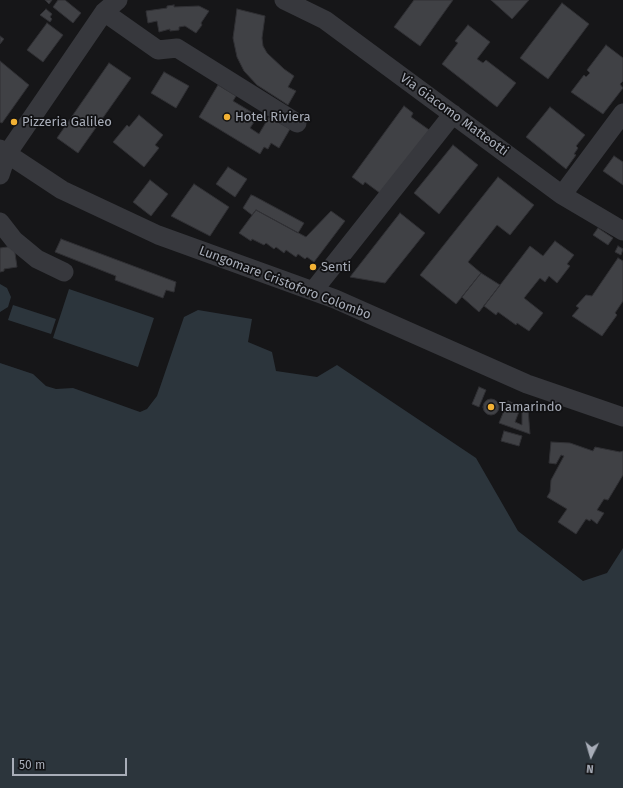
<!DOCTYPE html>
<style>
body{margin:0}
#map{position:relative;width:623px;height:788px;overflow:hidden;background:#161618;font-family:"Fira Sans",sans-serif}
canvas{display:block}
.north{position:absolute;left:571px;top:736px;width:40px;height:40px;-webkit-text-stroke:3px #111113;paint-order:stroke;rotate:185deg;font-size:11px;font-weight:700;line-height:16px;text-align:center;color:#a8adb8}
.north::after{content:'';display:block;margin:auto;width:14px;height:18px;background:#a8adb8;clip-path:polygon(50% 0,100% 100%,50% 72%,0 100%)}
.scale{position:absolute;left:12px;top:758px;width:115px;height:18px;box-sizing:border-box;border:2px solid #a8adb8;border-top:0;padding-left:5px;font-size:12px;line-height:14px;white-space:nowrap;color:#a8adb8;-webkit-text-stroke:3px #111113;paint-order:stroke}
</style>
<div id="map">
<canvas width="623" height="788"></canvas>
<div class="north">N</div>
<div class="scale">50 m</div>
</div>
<script>
const c = document.querySelector('canvas').getContext('2d');
c.lineJoin = 'round';
function fillPath(path, color) { c.fillStyle = color; c.fill(path, 'evenodd'); }
const poly = rows => new Path2D(rows.map(r => 'M' + r).join(''));
function trace(path, color, width, dash) { c.strokeStyle = color; c.lineWidth = width; c.lineCap = dash ? 'butt' : 'round'; c.setLineDash(dash || []); c.stroke(path); }
function drawText(font, color, halo, rows, align = 'center') {
  c.font = font + ' "Fira Sans",sans-serif'; c.lineWidth = 3.5; c.setLineDash([]); c.textBaseline = 'middle'; c.strokeStyle = halo; c.fillStyle = color; for (const [text, x, y, turn = 0] of rows) {
    c.save(); c.translate(x, y); c.rotate((+turn || 0) * Math.PI / 180); c.textAlign = isNaN(turn) ? turn : align; if (halo) c.strokeText(text, 0, 0); c.fillText(text, 0, 0); c.restore();
  }
}
fillPath(poly([
 [0,284,7,288,11,297,8,307,0,312],
 [69,289,154,318,138,367,53,338],
 [13,305,56,319,51,334,8,320],
 [198,310,252,319,248,342,272,352,276,371,317,377,337,365,476,458,518,531,583,581,607,573,623,548,623,788,0,788,0,363,33,374,46,386,56,389,73,388,140,412,147,409,157,396,184,317]
]), '#2c353c');
const building = poly([
 [45,0,52,0,49,4,45,0],
 [58,0,65,0,81,13,73,23,53,7,58,0],
 [414,0,453,0,420,46,394,27,414,0],
 [491,0,529,0,512,19,491,0],
 [562,3,589,24,548,79,520,58,562,3],
 [174,5,174,7,199,6,209,11,201,23,202,25,196,33,185,26,179,27,179,30,170,31,170,29,159,32,157,21,148,23,146,11,167,8,167,6,174,5],
 [46,9,52,14,50,17,52,19,50,22,40,15,46,9],
 [237,9,265,16,262,38,263,46,267,53,284,69,294,76,288,87,296,91,288,105,257,85,244,71,237,57,233,38,237,9],
 [47,23,63,35,43,62,27,50,47,23],
 [468,25,490,42,477,59,483,63,486,60,516,83,497,107,442,64,458,43,455,41,468,25],
 [0,36,4,39,0,44,0,36],
 [606,45,623,58,623,81,620,84,623,88,603,114,571,92,584,75,586,77,590,73,587,70,606,45],
 [0,61,29,85,2,123,0,122,0,61],
 [109,63,131,78,78,153,57,138,109,63],
 [164,72,189,86,176,108,151,93,164,72],
 [218,85,236,96,233,101,258,116,250,128,259,134,269,117,290,129,279,148,271,143,268,149,264,147,260,154,199,117,218,85],
 [404,106,413,113,411,117,432,132,384,196,365,182,363,185,352,177,404,106],
 [550,107,585,135,576,146,578,148,574,154,576,155,566,169,526,137,550,107],
 [139,115,163,135,155,145,159,148,144,167,113,142,127,125,129,127,139,115],
 [453,145,478,165,439,214,414,193,453,145],
 [614,156,623,162,623,185,603,171,614,156],
 [228,167,247,179,235,197,216,184,228,167],
 [498,177,534,205,510,235,497,225,468,262,481,273,456,304,420,275,498,177],
 [150,180,168,194,151,216,133,202,150,180],
 [194,184,229,207,210,236,171,216,194,184],
 [251,195,254,196,304,223,298,233,256,210,252,215,243,208,251,195],
 [256,210,306,237,331,211,345,221,314,262,307,257,305,259,298,254,296,257,286,250,284,253,276,247,274,249,266,243,264,245,252,239,251,241,239,233,256,210],
 [400,213,425,233,385,283,350,277,400,213],
 [598,228,613,238,608,245,593,235,598,228],
 [61,239,176,282,174,292,166,290,163,298,115,280,116,276,55,252,61,239],
 [555,241,574,255,567,264,570,266,557,283,549,276,545,282,540,278,524,298,543,313,529,331,517,323,516,325,498,312,496,315,484,306,530,246,543,256,555,241],
 [14,246,17,267,4,269,4,271,0,272,0,248,14,246],
 [618,246,623,249,621,255,615,252,618,246],
 [618,258,623,261,623,301,615,313,617,315,602,336,572,316,579,308,576,306,586,295,592,296,618,258],
 [481,273,500,285,479,312,462,297,481,273],
 [479,387,486,390,479,407,472,404,479,387],
 '483 407a8 8 0 1 1 16 0a8 8 0 1 1-16 0Z',
 [508,401,521,406,515,422,522,425,522,408,528,409,530,434,499,423,508,401],
 [504,431,522,436,519,446,501,441,504,431],
 [551,442,570,443,593,451,595,447,620,452,623,451,623,475,608,500,604,499,597,510,604,513,597,524,591,519,590,521,586,519,576,534,558,522,567,509,547,497,550,492,551,480,564,456,561,455,556,464,549,463,551,442]
]);
fillPath(building, '#404145');
trace(building, '#303034', 1);
trace(poly([
 [284,0,325,20,562,195,623,231],
 [104,12,158,50,177,48,297,123],
 [0,149,62,190,158,235,335,299,527,384,623,417],
 [0,175,7,154,104,12,118,0],
 [562,195,623,113],
 [0,222,14,240,37,259,64,272],
 [313,291,453,114]
]), '#37383d', 19);
for (const [x, y, r, color] of [
 [227,117,4,"#f2b134"],
 [14,122,4,"#f2b134"],
 [313,267,4,"#f2b134"],
 [491,407,4,"#f2b134"]
]) { const dot = new Path2D(); dot.arc(x, y, r, 0, 2 * Math.PI); c.fillStyle = color; c.fill(dot); trace(dot, '#111113', 1.5); }
drawText('13px', '#a8adb8', '#111113', [
 ["Via Giacomo Matteotti",454,115,36],
 ["Lungomare Cristoforo Colombo",285,283,21]
]);
drawText('13px', '#a8adb8', '#111113', [
 ["Hotel Riviera",235,117],
 ["Pizzeria Galileo",22,122],
 ["Senti",321,267],
 ["Tamarindo",499,407]
], 'left');
</script>
